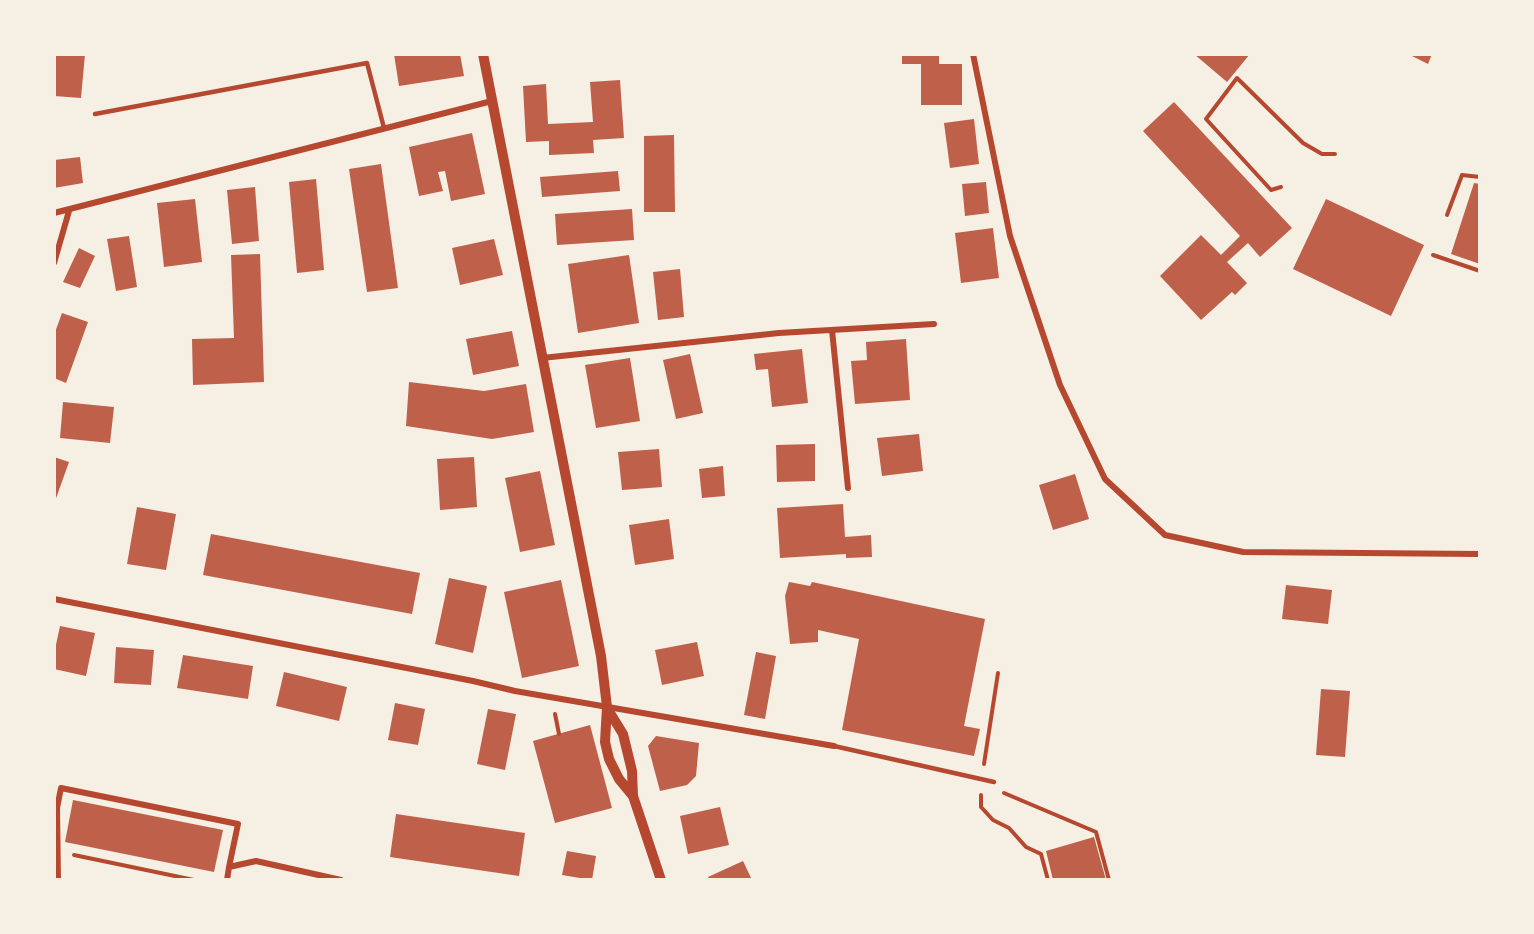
<!DOCTYPE html>
<style>
body{margin:0}
#map{position:relative;width:1534px;height:934px;overflow:hidden;background:#f6efe4;font-family:Overpass,sans-serif}
canvas{display:block}
.frame{position:absolute;inset:0;border:56px solid #f6efe4;pointer-events:none}
</style>
<div id="map">
<canvas width="1534" height="934"></canvas>
<div class="frame"></div>
</div>
<script>
const c = document.querySelector('canvas').getContext('2d');
c.lineJoin = 'round';
function fillPath(path, color) { c.fillStyle = color; c.fill(path, 'evenodd'); }
const poly = rows => new Path2D(rows.map(r => 'M' + r).join(''));
function trace(path, color, width, dash) { c.strokeStyle = color; c.lineWidth = width; c.lineCap = dash ? 'butt' : 'round'; c.setLineDash(dash || []); c.stroke(path); }
fillPath(poly([
 [54,54,85,54,81,98,54,96],
 [394,54,460,54,464,76,399,86],
 [902,54,939,54,939,64,962,64,962,105,921,105,921,64,902,64],
 [1194,54,1250,54,1227,82],
 [1408,54,1432,54,1428,64],
 [620,80,624,138,593,140,594,153,549,155,549,141,526,142,523,86,546,84,548,124,593,122,590,82],
 [1174,102,1292,228,1260,257,1248,243,1227,262,1247,283,1235,295,1232,292,1201,320,1160,276,1201,235,1221,255,1240,236,1143,131],
 [974,119,979,164,950,168,944,123],
 [472,133,485,194,451,201,445,171,438,172,443,191,419,196,409,147],
 [674,135,675,212,644,212,644,136],
 [80,157,83,183,54,188,54,160],
 [381,164,398,288,367,292,349,169],
 [618,171,620,191,542,197,540,177],
 [316,179,324,270,297,273,289,182],
 [986,182,989,213,965,216,962,184],
 [1474,183,1480,184,1480,264,1451,254],
 [255,187,259,241,232,244,227,190],
 [195,199,202,262,164,267,157,203],
 [1326,199,1424,245,1391,316,1293,269],
 [632,209,634,240,557,245,555,214],
 [993,228,999,278,961,283,955,233],
 [129,236,137,287,116,291,107,239],
 [494,239,503,275,460,285,452,248],
 [79,248,95,256,80,288,63,282],
 [260,254,264,382,193,385,192,339,234,338,231,255],
 [629,255,639,323,578,333,568,264],
 [680,269,684,317,658,320,653,272],
 [62,313,88,322,66,383,54,378,54,335],
 [512,331,519,366,473,375,466,339],
 [906,339,910,400,855,404,851,361,867,360,866,342],
 [802,349,808,403,772,407,768,369,756,370,754,354],
 [690,354,703,413,676,419,663,360],
 [630,358,640,421,596,428,585,365],
 [409,382,484,391,526,384,534,432,492,439,406,426],
 [63,402,114,407,110,443,60,438],
 [919,434,923,471,882,476,877,438],
 [815,444,815,481,777,482,776,445],
 [659,449,662,487,622,490,618,452],
 [54,457,69,462,54,504],
 [474,457,477,507,440,510,437,459],
 [723,466,725,496,702,498,699,469],
 [540,471,555,545,520,552,505,478],
 [1075,474,1089,519,1053,530,1039,485],
 [843,504,845,537,871,535,872,557,846,558,846,554,780,558,777,508],
 [137,507,176,514,166,570,127,564],
 [669,519,674,559,635,565,629,525],
 [211,534,420,573,412,614,203,575],
 [449,578,487,586,473,653,435,644],
 [561,580,579,666,522,678,504,592],
 [789,582,810,586,812,582,985,619,964,726,980,729,974,756,842,730,859,639,818,630,818,642,790,644,785,596],
 [1286,585,1332,590,1328,624,1282,619],
 [60,626,95,633,86,676,54,669,54,654],
 [697,642,704,676,662,685,655,650],
 [116,647,154,650,151,685,114,683],
 [756,652,776,656,765,719,744,715],
 [183,655,253,666,248,699,177,688],
 [284,672,347,687,339,721,276,706],
 [1321,689,1350,691,1345,757,1316,755],
 [395,703,425,709,418,745,388,740],
 [488,709,516,714,505,770,477,764],
 [590,725,612,808,555,823,533,741],
 [656,736,699,743,696,776,687,785,660,791,648,746],
 [73,800,223,830,214,872,65,842],
 [720,807,729,845,688,854,680,816],
 [396,814,525,833,519,876,390,857],
 [1094,837,1106,880,1053,880,1046,851],
 [567,851,596,856,592,880,562,875],
 [743,861,752,880,709,880,708,877]
]), '#bf614a');
trace(poly([
 [1281,187,1271,190,1206,119,1237,78,1303,143,1322,154,1335,154],
 [1447,215,1462,175,1480,177],
 [1433,255,1480,271],
 [555,714,559,734],
 [984,764,998,673],
 [1004,793,1096,832,1109,880],
 [981,795,981,807,993,820,1009,828,1026,847,1041,854,1048,880],
 [74,855,194,880]
]), '#b5482f', 4);
trace(poly([
 [95,114,367,63,384,128],
 [834,746,994,782]
]), '#b5482f', 4.5);
trace(poly([
 [973,54,1010,236,1060,385,1105,479,1165,535,1243,552,1480,554],
 [54,213,492,101],
 [54,263,69,211],
 [832,330,848,488],
 [542,358,779,333,934,324],
 [54,599,473,681,515,691,834,746],
 [58,880,57,808,61,788,238,824,229,867],
 [227,880,229,867,256,861,341,880]
]), '#b5482f', 6);
trace(poly([
 [483,54,601,656,607,707,605,742,609,759,619,779,633,796],
 [607,708,623,734,632,771,633,796,661,880]
]), '#b5482f', 10);
</script>
